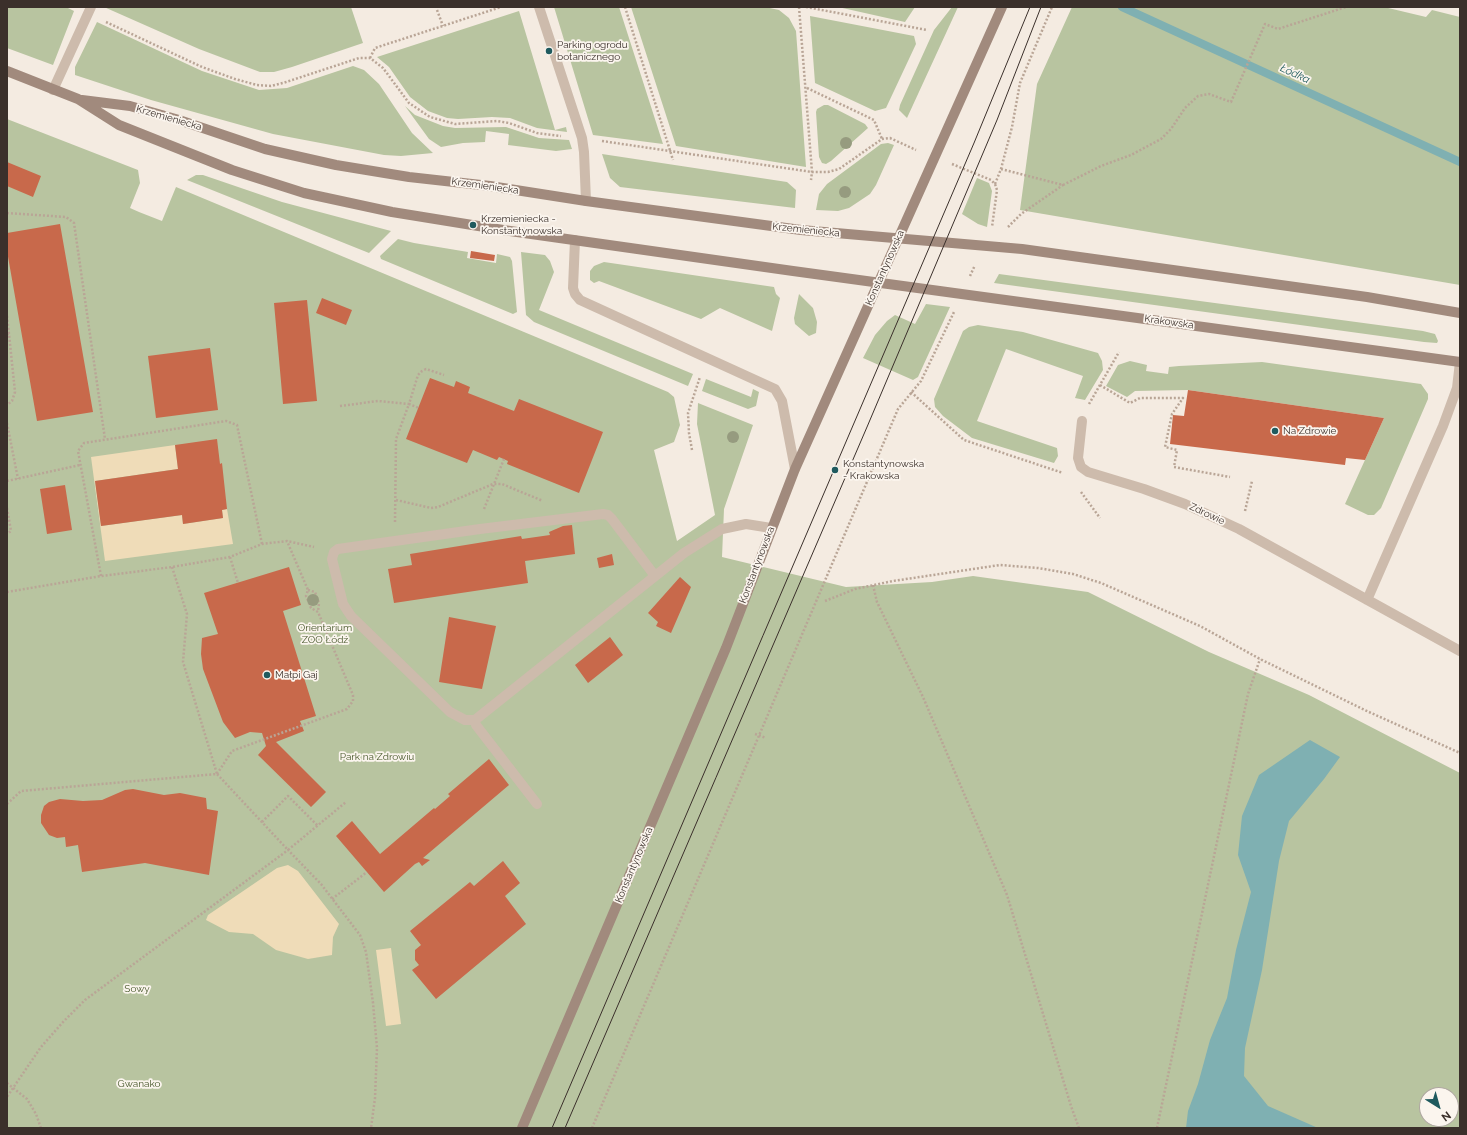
<!DOCTYPE html>
<meta charset="utf-8">
<style>
body{margin:0}
#map{position:relative;width:1467px;height:1135px;overflow:hidden;background:#f4ebe1;font-family:Raleway,sans-serif}
canvas{display:block}
.frame{position:absolute;inset:0;border:8px solid #3b302b;pointer-events:none}
.north{position:absolute;left:1419px;top:1087px;width:40px;height:40px;box-sizing:border-box;background:#fbf5ee;border:1px solid #aea6a0;border-radius:50%;rotate:143deg;font-size:11px;font-weight:700;line-height:16px;text-align:center;color:#3b302b}
.north::after{content:'';display:block;margin:auto;width:14px;height:18px;background:#1f5a5e;clip-path:polygon(50% 0,100% 100%,50% 72%,0 100%)}
</style>
<div id="map">
<canvas width="1467" height="1135"></canvas>
<div class="frame"></div>
<div class="north">N</div>
</div>
<script>
const c = document.querySelector('canvas').getContext('2d');
c.lineJoin = 'round';
function fillPath(path, color) { c.fillStyle = color; c.fill(path, 'evenodd'); }
const poly = rows => new Path2D(rows.map(r => 'M' + r).join(''));
function trace(path, color, width, dash) { c.strokeStyle = color; c.lineWidth = width; c.lineCap = dash ? 'butt' : 'round'; c.setLineDash(dash || []); c.stroke(path); }
function drawText(font, color, halo, rows, align = 'center') {
  c.font = font + ' Raleway,sans-serif'; c.lineWidth = 3.5; c.setLineDash([]); c.textBaseline = 'middle'; c.strokeStyle = halo; c.fillStyle = color; for (const [text, x, y, turn = 0] of rows) {
    c.save(); c.translate(x, y); c.rotate((+turn || 0) * Math.PI / 180); c.textAlign = isNaN(turn) ? turn : align; if (halo) c.strokeText(text, 0, 0); c.fillText(text, 0, 0); c.restore();
  }
}
fillPath(poly([
 [7,7,66,7,74,11,53,65,7,48],
 [104,7,351,7,363,43,292,67,274,72,260,72,199,49],
 [554,7,619,7,663,144,593,135],
 [631,7,765,7,779,10,789,18,796,31,806,167,676,146],
 [838,7,915,7,905,22],
 [952,7,958,7,907,118,899,110,900,105,934,30],
 [1072,7,1384,7,1426,17,1432,10,1460,17,1460,285,1020,210,1037,84],
 [519,11,555,130,566,127,567,132,537,128,510,118,492,117,458,119,447,118,428,111,410,97,389,67,377,57],
 [810,16,914,36,916,44,886,108,875,111,815,83],
 [97,22,202,71,259,90,287,88,353,66,364,70,379,84,412,133,433,153,401,156,384,155,273,134,151,100,75,75,75,67],
 [824,105,828,105,865,124,868,128,831,161,826,164,822,163,819,157,816,112,817,109],
 [405,106,415,115,443,126,455,128,506,127,539,138,569,140,572,149,556,151,508,145,509,134,486,131,485,142,463,143,441,147,429,139],
 [7,119,138,170,140,183,130,208,139,212,162,221,176,187,668,392,674,397,680,425,674,442,654,450,677,541,715,515,697,424,698,403,753,425,724,509,722,557,846,587,932,582,973,576,1088,592,1209,652,1309,695,1460,773,1460,1128,7,1128],
 [1427,1095,1451,1095,1451,1119,1427,1119],
 [888,143,894,145,876,185,870,194,849,208,838,211,816,210,819,194,827,184,881,144],
 [602,154,787,182,796,190,795,208,620,187,610,178],
 [196,175,203,175,282,202,391,231,369,253,187,180],
 [977,178,989,183,992,191,987,227,978,224,962,214],
 [398,239,414,243,468,252,467,258,496,263,497,254,510,257,512,261,517,312,513,314,381,259,380,256],
 [521,252,545,255,550,261,554,272,539,310,693,374,688,386,534,322,526,315],
 [604,262,774,287,776,294,780,298,772,331,720,308,701,319,599,281,594,283,590,280,590,271,594,266],
 [999,274,1423,331,1435,334,1438,341,1437,343,1424,342,994,283],
 [799,294,813,308,817,322,816,333,809,336,795,324,794,318],
 [926,304,950,307,918,377,913,380,863,358,875,335,887,321,895,315,915,324],
 [978,325,1023,332,1098,353,1102,361,1103,370,1085,400,1075,398,1083,376,1006,349,977,421,1057,448,1058,456,1054,463,972,438,943,416,935,407,934,399,963,331,969,327],
 [1130,361,1147,365,1146,371,1168,374,1169,367,1179,366,1262,362,1421,384,1428,394,1428,399,1381,508,1374,515,1368,515,1345,504,1384,418,1188,390,1135,391,1127,397,1106,386,1118,365],
 [706,379,751,397,753,389,759,392,756,406,748,409,702,391]
]), '#b8c4a0');
fillPath(poly([
 [175,445,178,469,95,481,101,526,182,515,183,524,223,518,222,510,227,509,233,544,105,561,91,457],
 [288,865,298,871,339,924,333,937,332,955,308,959,276,950,253,934,229,932,206,920,208,915,277,868],
 [391,948,401,1024,386,1026,376,950]
]), '#efdcb8');
fillPath(poly([
 [1310,740,1340,757,1324,779,1289,821,1279,861,1262,970,1245,1048,1244,1076,1268,1106,1318,1128,1186,1128,1188,1111,1198,1084,1210,1040,1227,998,1236,950,1251,892,1238,855,1242,816,1259,775]
]), '#7fb0b2');
trace(poly([
 [1122,7,1460,162]
]), '#7fb0b2', 8);
fillPath(poly([
 [7,162,41,176,33,197,7,186],
 [60,224,93,412,37,421,7,251,7,233],
 [471,251,495,255,494,261,470,258],
 [322,298,352,310,346,325,316,313],
 [307,300,317,401,283,404,274,303],
 [210,348,218,410,156,418,148,356],
 [430,378,454,387,456,381,470,387,468,393,514,411,519,399,603,432,579,493,507,464,508,461,499,457,497,460,473,450,467,463,406,439],
 [1188,390,1384,418,1365,460,1346,458,1345,465,1170,444,1173,415,1184,416],
 [217,439,220,464,222,463,227,509,222,510,223,518,183,524,182,515,101,526,95,481,178,469,175,445],
 [65,485,72,530,47,534,40,489],
 [572,525,575,554,525,561,528,583,394,603,388,569,412,565,410,554,521,536,522,539,550,535,549,532,563,526],
 [612,554,614,565,599,568,597,558],
 [289,567,301,605,283,611,316,716,300,721,304,731,276,742,326,792,311,807,258,755,266,746,262,733,250,732,235,738,223,722,203,669,201,654,202,638,218,634,204,593],
 [680,577,691,587,671,633,656,626,658,622,648,613],
 [449,617,496,626,482,689,439,682],
 [610,637,623,655,588,683,575,665],
 [489,759,509,785,423,858,430,860,422,866,419,862,415,864,384,892,336,836,352,821,380,854,434,808,435,809,450,796,448,794],
 [133,789,164,795,180,793,206,798,207,809,218,811,209,875,145,863,82,872,78,845,66,847,65,837,57,838,49,835,41,823,41,815,44,806,49,802,60,799,83,801,102,800,125,790],
 [503,861,520,883,505,896,526,924,436,999,412,970,419,965,415,960,415,950,421,945,410,931,470,882,474,886]
]), '#c8694b');
trace(poly([
 [625,7,673,160],
 [799,7,812,172,811,180],
 [806,7,927,30],
 [437,10,443,26],
 [106,22,202,67,235,79,257,85,271,86,283,83,359,58,370,58,383,68,409,103,430,117,455,124,497,121,509,123,537,133,561,136],
 [370,58,375,48,501,7],
 [807,88,874,120,882,139],
 [602,141,812,172,828,172,839,169,882,139,890,138,916,150],
 [952,164,991,180,995,184,997,190,992,227],
 [1001,169,1063,185,1101,166,1131,155,1161,139,1171,129,1185,108,1198,96,1209,94,1231,102,1265,24,1278,29,1346,7],
 [995,184,1001,169,1012,127,1020,83,1052,7],
 [7,213,66,217,74,223,105,439],
 [1008,227,1021,214,1063,185],
 [970,276,975,265],
 [7,316,9,334],
 [7,334,9,334,15,392,12,401,7,405],
 [1100,385,1130,403,1140,398,1183,398,1172,414,1165,447,1177,450,1174,467,1230,477],
 [911,392,964,440,1063,473],
 [1089,404,1119,352],
 [340,406,378,401,409,404,418,375,422,371,426,369,444,375],
 [7,423,18,479],
 [692,450,689,433,688,413,700,377],
 [7,481,80,465],
 [1081,492,1100,518],
 [396,500,431,508,438,507,493,484,502,484,543,501],
 [7,508,11,531,7,534],
 [484,509,504,459],
 [1245,511,1252,481],
 [395,522,396,439,409,404,419,408],
 [230,557,238,583],
 [172,567,187,614,183,662,217,774],
 [101,576,78,451,84,443,226,421,237,425,262,544],
 [873,585,877,602,923,697,1007,895,1071,1106,1079,1128],
 [308,590,315,592,319,603,318,612],
 [7,592,101,576,172,567,230,557,262,544,287,541,314,547],
 [825,601,855,589,893,581,1000,565,1038,568,1073,574,1101,583,1200,626,1260,659,1369,712,1460,753],
 [755,734,766,738],
 [217,774,232,751,347,709,353,701,353,695,318,612,311,608,306,596,308,590,287,541],
 [7,804,21,791,217,774,288,850,346,802],
 [262,822,288,796,318,826],
 [332,899,367,872],
 [7,1083,13,1088,7,1097],
 [41,1128,36,1114,27,1099,13,1088,41,1047,63,1022,85,1000,288,850,321,884,360,935,366,952,373,1003,377,1048,375,1098,371,1128],
 [592,1128,898,409,921,381,954,312],
 [1157,1128,1248,694,1260,659]
]), '#b9a596', 2.5, [2, 2]);
trace(poly([
 [539,7,582,138,584,152,586,201],
 [53,90,91,7],
 [575,240,573,288,575,294,580,300,775,389,782,401,795,469],
 [475,720,465,720,450,712,351,616,343,604,332,559,334,552,338,549,480,529,603,514,608,515,612,519,655,576],
 [537,804,476,725,475,720,684,553,722,529,746,524,771,528]
]), '#cdbbac', 10);
trace(poly([
 [1082,421,1078,458,1081,467,1088,472,1144,489,1185,504,1239,529,1460,651],
 [1367,600,1443,426,1457,388,1460,362]
]), '#cdbbac', 10);
trace(poly([
 [7,71,78,99,119,125,232,170,304,193,392,212,503,230,793,271,1460,362],
 [82,100,130,106,179,120,265,149,336,165,409,177,490,186,586,201,801,230,1022,249,1367,297,1460,313],
 [522,1128,726,648,795,469,1002,7]
]), '#a18a7d', 10);
trace(poly([
 [552,1128,974,143,1030,7],
 [565,1128,867,427,997,120,1041,7]
]), '#3b302b', 1);
c.fillStyle = '#969b7f';
for (const [x, y] of [
 [846,143],
 [845,192],
 [733,437],
 [313,600]
]) { c.beginPath(); c.arc(x, y, 6, 0, 2 * Math.PI); c.fill(); }
for (const [x, y, r, color] of [
 [549,51,4,"#1f5a5e"],
 [473,225,4,"#1f5a5e"],
 [1275,431,4,"#1f5a5e"],
 [835,470,4,"#1f5a5e"],
 [267,675,4,"#1f5a5e"]
]) { const dot = new Path2D(); dot.arc(x, y, r, 0, 2 * Math.PI); c.fillStyle = color; c.fill(dot); trace(dot, '#fbf5ee', 1.5); }
drawText('10px', '#3b302b', '#fbf5ee', [
 ["Parking ogrodu",557,45],
 ["botanicznego",557,57],
 ["Krzemieniecka -",481,219],
 ["Konstantynowska",481,231],
 ["Na Zdrowie",1283,431],
 ["Konstantynowska",843,464],
 ["- Krakowska",843,476],
 ["Małpi Gaj",275,675]
], 'left');
drawText('10px', '#3b302b', '#fbf5ee', [
 ["Krzemieniecka",169,118,16],
 ["Krzemieniecka",485,186,8],
 ["Krzemieniecka",806,230,6],
 ["Konstantynowska",885,268,-66],
 ["Krakowska",1169,322,8],
 ["Zdrowie",1207,514,25],
 ["Konstantynowska",757,565,-69],
 ["Konstantynowska",634,865,-67]
]);
drawText('10px', '#4a5a2e', '#fbf5ee', [
 ["Orientarium",325,628],
 ["ZOO Łódź",325,640],
 ["Park na Zdrowiu",377,757],
 ["Sowy",137,989],
 ["Gwanako",139,1084]
]);
drawText('italic 11px', '#1f5a5e', '#fbf5ee', [
 ["Łódka",1295,74,25]
]);
</script>
